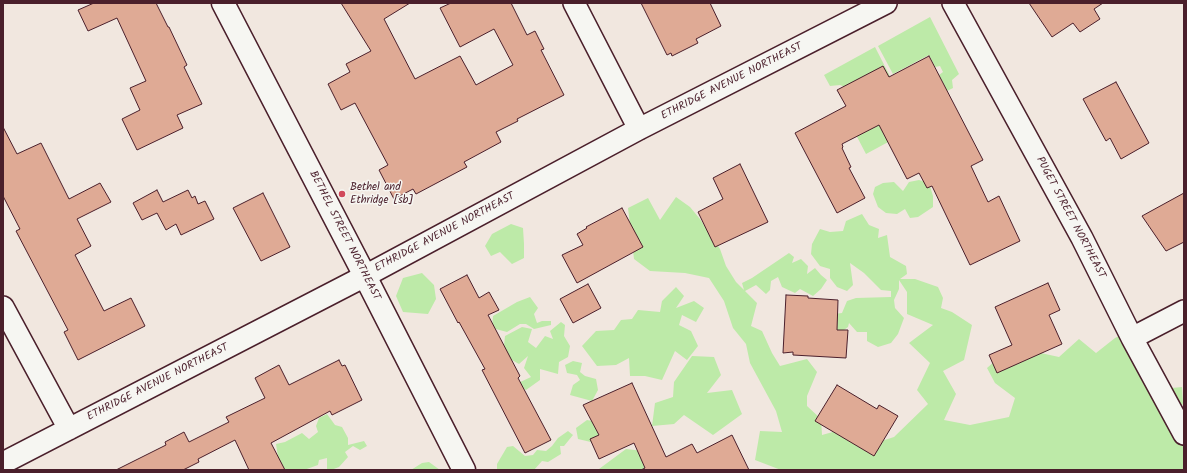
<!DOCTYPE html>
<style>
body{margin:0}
#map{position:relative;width:1187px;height:473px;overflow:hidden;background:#f1e7df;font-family:Kalam,sans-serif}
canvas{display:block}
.frame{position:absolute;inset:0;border:4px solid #4a1f2b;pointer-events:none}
</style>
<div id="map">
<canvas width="1187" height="473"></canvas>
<div class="frame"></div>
</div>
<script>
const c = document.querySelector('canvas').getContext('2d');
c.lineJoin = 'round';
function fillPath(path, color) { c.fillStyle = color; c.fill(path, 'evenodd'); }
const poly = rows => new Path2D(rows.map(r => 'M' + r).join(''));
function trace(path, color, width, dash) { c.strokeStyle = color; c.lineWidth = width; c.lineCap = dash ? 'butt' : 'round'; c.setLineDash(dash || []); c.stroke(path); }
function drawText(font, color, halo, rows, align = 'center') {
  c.font = font + ' Kalam,sans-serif'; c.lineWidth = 3; c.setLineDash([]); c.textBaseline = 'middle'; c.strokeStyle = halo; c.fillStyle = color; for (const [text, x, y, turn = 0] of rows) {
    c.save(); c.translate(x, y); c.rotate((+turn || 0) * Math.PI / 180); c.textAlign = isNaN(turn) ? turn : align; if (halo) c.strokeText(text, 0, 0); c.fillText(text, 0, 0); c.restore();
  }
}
fillPath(poly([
 [930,17,959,74,952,80,953,88,945,92,945,87,939,75,943,72,940,66,935,67,929,55,893,74,878,46],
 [875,47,916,127,866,154,843,110,850,111,845,87,840,85,830,86,824,75],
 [919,180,929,183,933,196,933,207,918,217,910,218,905,209,897,214,886,213,878,207,873,194,875,187,883,183,894,182,903,191,909,182],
 [676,197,690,207,700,219,720,249,726,266,736,282,744,290,742,283,752,278,789,253,794,257,792,263,801,259,808,266,807,274,815,268,821,275,827,280,821,289,813,296,800,289,795,293,782,287,778,277,771,281,770,290,766,294,756,285,745,291,757,303,751,326,762,331,772,353,780,366,807,359,817,372,807,396,807,406,821,419,822,435,854,426,866,446,894,437,928,404,917,390,930,363,909,343,933,325,907,314,907,292,899,280,899,289,894,300,895,308,904,318,898,334,891,343,878,347,867,341,867,332,857,332,849,323,848,327,837,335,834,314,842,313,847,301,856,298,891,297,891,291,881,290,864,273,850,263,853,285,847,291,837,287,830,278,830,269,820,266,811,254,812,244,820,229,830,232,843,231,846,221,862,214,869,225,879,229,878,238,887,235,890,257,906,266,907,274,900,279,915,279,938,287,943,298,941,308,952,312,972,325,964,360,943,371,956,394,944,420,970,425,1009,417,1015,398,995,383,987,368,1004,353,1036,352,1059,357,1079,339,1096,353,1115,338,1135,328,1151,350,1145,362,1152,390,1182,387,1183,403,1178,416,1184,419,1184,470,781,470,755,460,760,431,782,432,776,411,750,363,746,344,733,328,724,301,709,278,685,273,650,271,634,259,628,208,648,198,660,220],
 [511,224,523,228,524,244,524,258,512,264,500,252,491,256,485,246,492,234],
 [422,273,434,285,436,299,428,314,403,312,396,296,403,278],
 [676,287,684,296,676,308,694,301,704,308,696,322,682,315,679,325,691,331,698,346,687,360,675,351,662,380,645,376,630,376,629,358,616,365,597,366,582,346,596,331,614,330,621,320,632,319,638,310,660,312,662,301],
 [530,297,538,308,534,314,537,323,542,321,551,321,551,325,534,329,526,324,520,324,507,332,492,328,493,316,517,302],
 [561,322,565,325,564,336,570,346,568,357,559,362,558,374,540,369,540,380,526,390,516,384,531,377,524,368,528,356,519,364,503,355,505,336,522,327,532,329,528,342,536,348,545,336,553,339,550,331],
 [692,356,714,357,721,375,707,393,732,390,742,414,713,435,684,415,674,424,652,426,655,403,673,397,674,382],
 [573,361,582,363,580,372,585,376,596,379,598,390,592,401,570,395,573,385,580,380,577,375,567,373,565,365],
 [327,414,335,425,342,427,348,438,348,445,364,441,367,446,360,450,353,446,345,452,348,457,339,467,331,470,327,470,327,458,319,460,318,465,304,470,280,470,276,444,285,442,302,433,309,439,318,432,316,426,319,418],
 [587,420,597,422,612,422,595,443,578,439,576,428],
 [568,431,573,435,564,446,560,446,561,454,548,462,542,461,534,470,497,470,497,464,507,447,513,446,525,456,533,455,537,450,546,451,552,446,558,438],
 [626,449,643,451,668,470,600,470,599,469],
 [429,462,440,470,411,470,422,463]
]), '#bdeaa8');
const building = poly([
 [94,3,156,3,168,27,169,27,187,65,184,67,202,104,177,115,183,128,137,150,122,119,140,110,130,88,146,81,117,18,88,31,78,10,94,3],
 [341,3,410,3,384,19,415,79,460,56,476,85,513,65,494,29,460,47,440,8,451,3,511,3,527,35,535,31,544,49,541,50,564,95,517,119,518,121,496,132,501,142,464,162,467,167,416,194,413,189,394,199,379,170,388,165,355,103,341,110,328,84,350,72,346,64,371,51,341,3],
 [641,3,710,3,721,26,696,39,698,43,672,56,671,53,667,55,641,3],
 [1029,3,1103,3,1094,9,1100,19,1080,32,1073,23,1052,37,1029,3],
 [929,56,983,160,971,166,988,202,999,196,1020,241,970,265,932,186,927,188,919,173,907,179,879,125,842,144,843,147,842,148,851,167,849,168,865,198,837,213,795,133,846,106,837,90,883,66,889,77,929,56],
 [1116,82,1149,143,1121,159,1110,138,1106,141,1083,99,1116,82],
 [3,127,17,154,41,143,69,199,100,183,111,202,77,219,91,246,75,255,104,311,131,298,145,326,78,360,64,332,68,330,16,231,20,229,3,196,3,127],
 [740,164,768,222,715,247,698,212,723,199,713,178,740,164],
 [157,190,163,202,188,190,192,198,195,196,198,204,205,201,214,219,181,235,176,224,166,230,157,213,142,220,133,203,157,190],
 [263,193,290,247,261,261,233,208,263,193],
 [1184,193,1184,242,1166,251,1142,216,1184,193],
 [622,208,643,247,577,283,562,255,583,245,577,234,587,228,586,227,622,208],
 [467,275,479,298,489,292,499,310,488,315,520,376,518,378,551,440,525,453,482,370,485,369,459,322,458,323,440,289,467,275],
 [1048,283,1060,310,1049,315,1062,344,997,373,989,355,1012,345,995,307,1048,283],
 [588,284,601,308,573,323,560,299,588,284],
 [786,295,808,296,808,298,838,300,837,330,848,330,846,358,793,355,793,352,783,353,786,295],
 [339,360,342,366,345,365,362,400,332,415,330,411,271,443,285,470,249,470,235,440,198,459,199,462,183,470,116,470,166,445,165,442,184,432,189,442,229,422,226,417,265,398,255,378,279,365,289,385,339,360],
 [632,383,666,457,692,444,697,453,732,435,749,470,641,470,645,468,634,443,599,459,590,439,599,435,583,405,632,383],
 [837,385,877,409,879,405,898,416,874,456,815,421,837,385]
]);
fillPath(building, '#dfaa95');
trace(building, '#4a1f2b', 1);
const street = poly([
 [574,3,639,129],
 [953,3,1082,238,1132,338,1184,434],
 [3,307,69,429],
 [1132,338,1184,311],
 [3,463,365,276,639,129,886,3]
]);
const secondary = poly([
 [223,3,365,276,464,470]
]);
trace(street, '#4a1f2b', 24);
trace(secondary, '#4a1f2b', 25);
trace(street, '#f6f6f2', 21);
trace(secondary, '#f6f6f2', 22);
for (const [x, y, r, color] of [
 [342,194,4,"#d1495b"]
]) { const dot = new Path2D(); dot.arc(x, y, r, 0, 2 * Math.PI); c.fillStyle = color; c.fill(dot); trace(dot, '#f6f6f2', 1.5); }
drawText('11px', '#4a1f2b', '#f6f6f2', [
 ["ETHRIDGE AVENUE NORTHEAST",732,82,-27],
 ["PUGET STREET NORTHEAST",1070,218,62],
 ["ETHRIDGE AVENUE NORTHEAST",445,233,-28],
 ["BETHEL STREET NORTHEAST",344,236,63],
 ["ETHRIDGE AVENUE NORTHEAST",158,383,-27]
]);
drawText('11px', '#4a1f2b', '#f6f6f2', [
 ["Bethel and",350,188],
 ["Ethridge [sb]",350,201]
], 'left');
</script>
